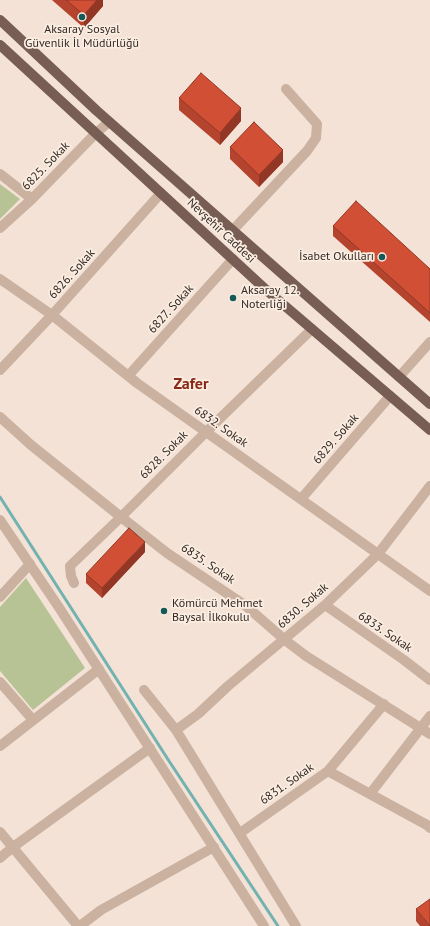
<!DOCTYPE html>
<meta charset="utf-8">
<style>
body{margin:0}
canvas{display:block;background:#f3e2d5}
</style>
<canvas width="430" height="926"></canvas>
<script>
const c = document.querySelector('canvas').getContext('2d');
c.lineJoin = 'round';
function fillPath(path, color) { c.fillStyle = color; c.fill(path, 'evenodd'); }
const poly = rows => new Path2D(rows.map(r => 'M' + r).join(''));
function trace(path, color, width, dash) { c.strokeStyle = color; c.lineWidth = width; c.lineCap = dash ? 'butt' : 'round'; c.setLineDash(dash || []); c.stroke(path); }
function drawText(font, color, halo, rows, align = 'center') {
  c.font = font + ' "PT Sans",sans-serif'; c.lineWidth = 3.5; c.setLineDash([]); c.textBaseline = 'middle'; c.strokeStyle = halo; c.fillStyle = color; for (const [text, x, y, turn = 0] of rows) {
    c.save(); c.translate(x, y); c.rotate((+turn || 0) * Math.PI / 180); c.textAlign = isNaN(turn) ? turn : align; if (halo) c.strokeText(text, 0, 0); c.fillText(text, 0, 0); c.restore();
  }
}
fillPath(poly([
 [0,184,20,199,0,219],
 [26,578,85,668,33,710,0,671,0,607]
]), '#b7c394');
trace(poly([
 [0,497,169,761,278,926]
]), '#72b2b0', 3);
trace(poly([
 [0,174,32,199],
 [0,228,32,199,96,133,109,122],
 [233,230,307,151,316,138,317,124,286,89],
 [0,279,52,315,137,383,430,591],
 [0,370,52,315,161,193],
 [128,376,233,259],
 [399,377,430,342],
 [0,417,31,445,121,517,167,553,246,606,285,640,306,656,430,734],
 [301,499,390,396],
 [74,583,71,576,70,566,121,517,206,432,312,329],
 [0,597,30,564],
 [325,605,404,660,430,680],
 [0,682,33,720],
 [144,690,176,730,296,926],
 [176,730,198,714,228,686,325,605,378,554,430,486],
 [0,746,99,669],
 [328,771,384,704],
 [370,794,427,825,430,828],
 [0,832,78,926],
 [240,833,328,771,370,794,430,716],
 [0,858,13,847,150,748],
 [80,926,101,910,214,847]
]), '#cbb1a0', 10);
trace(poly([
 [0,520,60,609,264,926]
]), '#cbb1a0', 10);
trace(poly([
 [0,20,97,111,430,404],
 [0,45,264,288,430,430]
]), '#785d54', 10);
fillPath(poly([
 [52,0,103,0,103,6,84,28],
 [179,98,241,121,220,145,179,110],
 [230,147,283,162,259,187,230,159],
 [333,226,430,269,430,322,333,236],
 [145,552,102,598,86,583,86,574],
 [416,909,430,926,420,926,416,921]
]), '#b4442e');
fillPath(poly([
 [97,0,103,0,103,6,84,28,84,15],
 [241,108,241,121,220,145,220,133],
 [283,150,283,162,259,187,259,175],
 [145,542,145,552,102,598,102,588]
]), '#923725');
const building = poly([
 [66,0,97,0,84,15,66,0],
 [201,73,241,108,220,133,179,98,201,73],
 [254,122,283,150,259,175,230,147,254,122],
 [356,201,430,269,430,313,333,226,356,201],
 [129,528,145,542,102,588,86,574,129,528],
 [430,899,430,926,416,909,430,899]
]);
fillPath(building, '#d14f35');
trace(building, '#923725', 1);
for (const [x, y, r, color] of [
 [82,17,4,"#175958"],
 [382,257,4,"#175958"],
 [233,298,4,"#175958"],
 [164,611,4,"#175958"]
]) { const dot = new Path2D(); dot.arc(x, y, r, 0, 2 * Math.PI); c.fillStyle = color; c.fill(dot); trace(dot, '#faede1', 1.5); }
drawText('12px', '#352824', '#faede1', [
 ["Aksaray Sosyal",82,30,"center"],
 ["Güvenlik İl Müdürlüğü",82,44,"center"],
 ["İsabet Okulları",374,257,"right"],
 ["Aksaray 12.",241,291],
 ["Noterliği",241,305],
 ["Kömürcü Mehmet",172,604],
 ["Baysal İlkokulu",172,618]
], 'left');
drawText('12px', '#352824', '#faede1', [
 ["6825. Sokak",46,166,-46],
 ["Nevşehir Caddesi",221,231,43],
 ["6826. Sokak",72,274,-48],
 ["6827. Sokak",171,309,-48],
 ["6832. Sokak",221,427,35],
 ["6829. Sokak",336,439,-49],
 ["6828. Sokak",164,455,-45],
 ["6835. Sokak",208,564,34],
 ["6830. Sokak",303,606,-41],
 ["6833. Sokak",385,632,34],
 ["6831. Sokak",287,784,-35]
]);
drawText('bold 16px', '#8a2917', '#faede1', [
 ["Zafer",191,384]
]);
</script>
